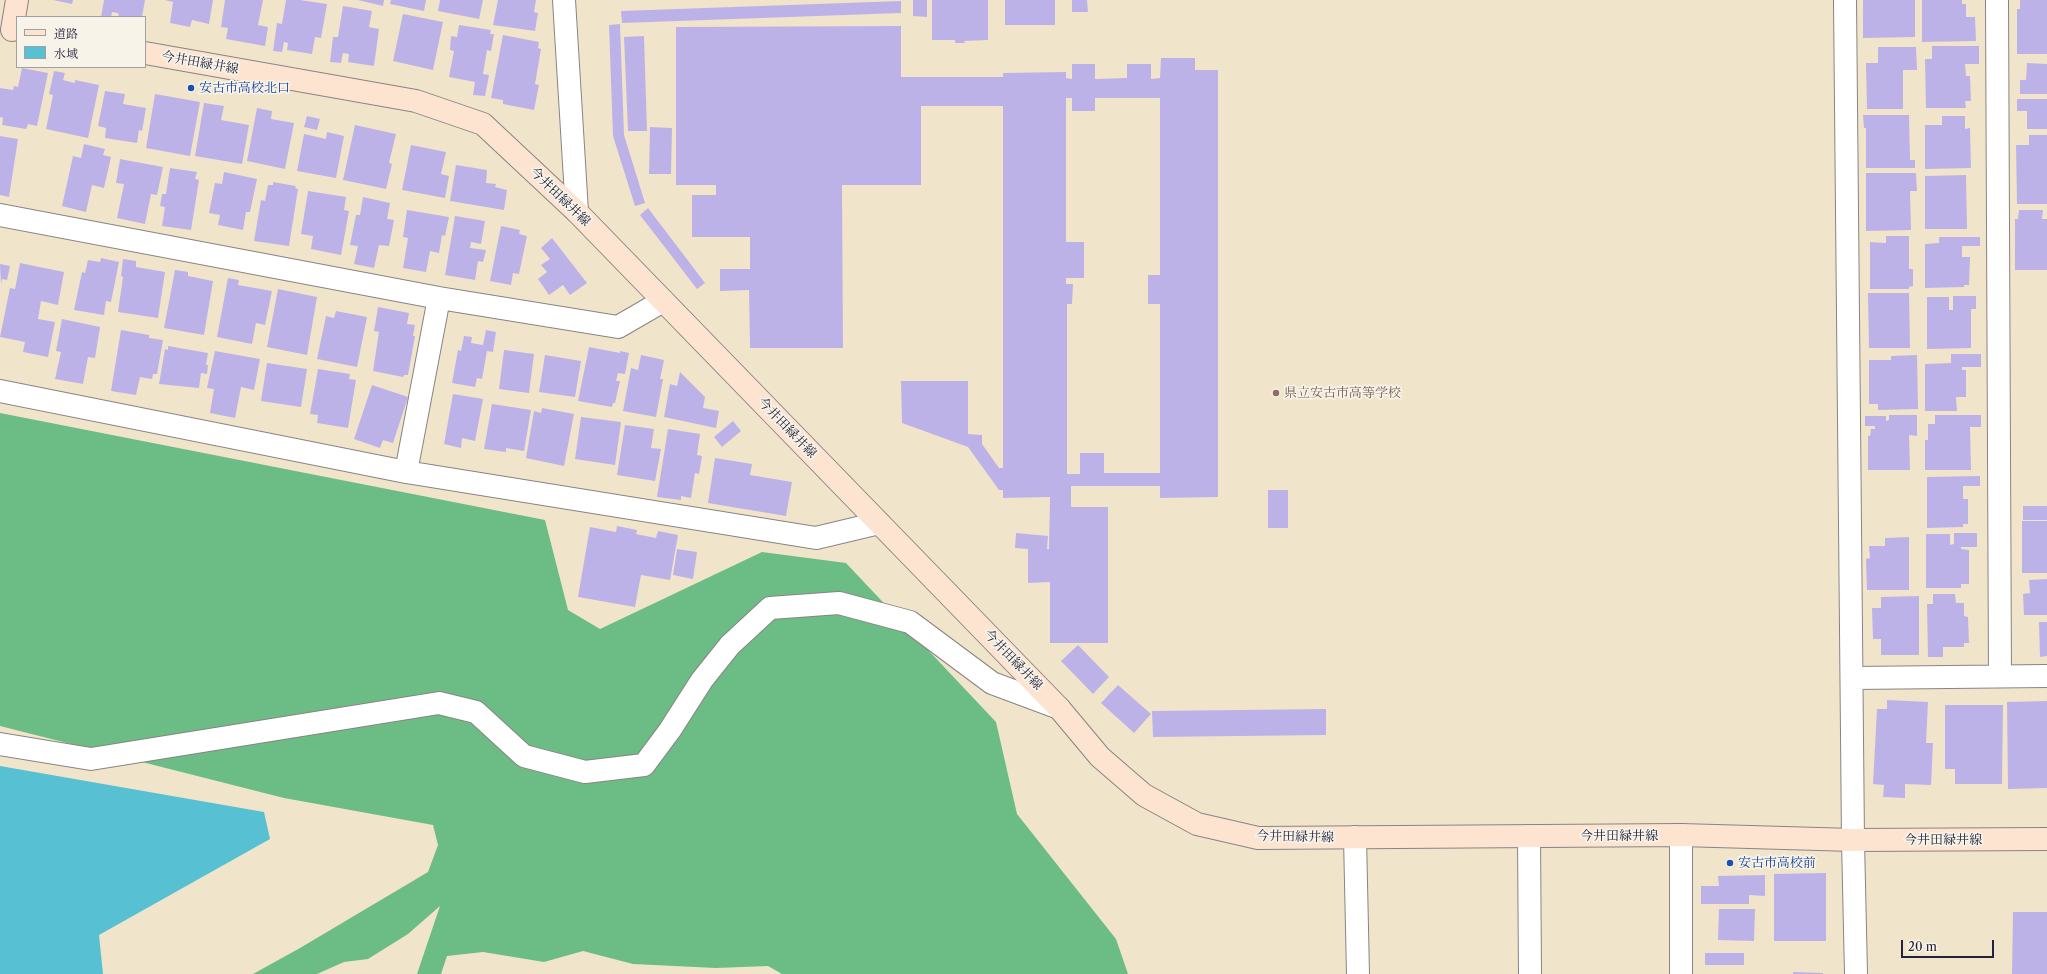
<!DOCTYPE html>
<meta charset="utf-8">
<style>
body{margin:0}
#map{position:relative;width:2047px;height:974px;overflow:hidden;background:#f0e5cb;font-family:"Libre Caslon Text","Noto Serif JP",serif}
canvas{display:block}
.legend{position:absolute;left:16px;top:16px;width:130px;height:52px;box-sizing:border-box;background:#f7f3e8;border:1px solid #a29fa3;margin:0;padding:5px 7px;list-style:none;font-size:12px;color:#22223b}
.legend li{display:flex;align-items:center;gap:8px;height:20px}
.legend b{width:20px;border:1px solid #a29fa3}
.scale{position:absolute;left:1901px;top:940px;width:93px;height:18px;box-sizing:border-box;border:2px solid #22223b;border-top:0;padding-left:5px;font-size:12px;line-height:14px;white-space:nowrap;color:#22223b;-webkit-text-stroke:3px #f7f3e8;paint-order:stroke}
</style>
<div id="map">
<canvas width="2047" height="974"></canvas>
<ul class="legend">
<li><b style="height:5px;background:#fde4d0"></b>道路</li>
<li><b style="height:11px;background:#57c0d3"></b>水域</li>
</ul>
<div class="scale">20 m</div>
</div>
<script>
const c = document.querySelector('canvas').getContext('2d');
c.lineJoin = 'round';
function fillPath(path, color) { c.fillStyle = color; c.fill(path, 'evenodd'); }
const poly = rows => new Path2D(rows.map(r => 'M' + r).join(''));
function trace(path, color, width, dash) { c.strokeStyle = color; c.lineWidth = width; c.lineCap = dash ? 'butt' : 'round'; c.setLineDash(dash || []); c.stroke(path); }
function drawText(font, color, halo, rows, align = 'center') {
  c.font = font + ' "Libre Caslon Text","Noto Serif JP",serif'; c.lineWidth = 3.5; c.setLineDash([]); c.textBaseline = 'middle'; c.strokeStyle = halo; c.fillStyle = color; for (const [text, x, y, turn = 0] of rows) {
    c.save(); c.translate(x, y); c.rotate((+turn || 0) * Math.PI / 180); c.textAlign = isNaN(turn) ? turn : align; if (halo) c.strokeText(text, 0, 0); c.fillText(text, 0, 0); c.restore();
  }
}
fillPath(poly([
 [0,413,545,520,568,610,600,629,762,552,846,563,996,722,1017,814,1116,939,1128,974,782,974,768,966,716,968,633,964,583,951,544,962,483,952,447,956,441,974,417,974,440,906,408,934,368,959,344,962,317,974,253,974,300,948,428,872,438,845,433,825,284,798,0,726]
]), '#6cbc86');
fillPath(poly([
 [0,766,264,812,270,839,99,935,103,974,0,974]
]), '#57c0d3');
fillPath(poly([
 [53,0,73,0,72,4],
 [104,0,145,0,142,17,119,17,118,13,112,12,111,17,101,17],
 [165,0,213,0,209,24,192,20,190,27,170,23,173,2],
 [225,0,263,0,258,25,268,27,265,46,226,39,228,28,221,27],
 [286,0,300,0,327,4,321,38,315,37,312,54,287,50,288,43,284,42,282,52,273,51,277,23,282,24],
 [358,0,384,0,383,6],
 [391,0,426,0,424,11,390,4],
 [440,0,483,0,479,19,438,11],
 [498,0,536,0,534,12,538,13,535,31,493,25],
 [913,0,927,0,927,17,913,16],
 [932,0,988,0,988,40,964,41,965,43,955,43,955,40,932,40],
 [1005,0,1055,0,1055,25,1005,25],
 [1072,0,1087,0,1088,12,1072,12],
 [1863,0,1915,0,1915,37,1863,38],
 [1922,0,1962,0,1962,4,1966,4,1966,17,1975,17,1976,41,1922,42],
 [2020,0,2047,0,2047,54,2017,54,2017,9,2020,9],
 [901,1,901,13,622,23,621,11],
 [343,6,372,11,369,27,379,29,374,66,348,62,349,54,343,53,341,63,330,62,333,37,338,37],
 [403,14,443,22,433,70,393,61],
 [620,24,624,135,645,203,635,206,613,136,609,25],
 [459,25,491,30,490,34,494,34,491,51,487,50,483,74,489,75,485,96,473,95,475,82,449,77,454,51,450,50,451,36,457,37],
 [901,26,901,77,1003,77,1003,73,1066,72,1066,78,1072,79,1072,64,1095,64,1095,79,1127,78,1127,64,1151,64,1151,79,1160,78,1161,58,1195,58,1195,70,1218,70,1218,497,1160,498,1160,486,1071,486,1071,507,1108,507,1108,643,1050,643,1050,582,1028,583,1028,549,1015,548,1016,533,1048,536,1047,549,1049,549,1050,497,1003,498,1003,490,999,490,968,447,902,423,901,381,968,381,968,434,982,435,982,444,999,468,1003,468,1003,106,921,106,921,185,842,185,843,348,750,348,749,290,720,291,720,269,750,269,750,237,692,237,692,195,716,195,716,185,676,185,676,27],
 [1066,98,1072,98,1072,111,1095,111,1095,98,1160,98,1160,275,1148,275,1148,304,1160,304,1160,473,1104,473,1104,453,1080,453,1080,474,1067,474,1067,304,1072,304,1073,284,1066,284,1066,278,1084,278,1084,242,1066,242],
 [503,35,539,42,538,48,541,49,535,84,539,85,534,110,503,104,503,100,491,98],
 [644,36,647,131,628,131,624,37],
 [1932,46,1979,46,1979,64,1965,64,1966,76,1970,76,1971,101,1965,101,1966,108,1926,108,1925,59,1932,59],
 [1878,47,1916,47,1917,70,1903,70,1903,109,1867,109,1866,63,1878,63],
 [2027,63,2047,64,2047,94,2020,94,2020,80,2026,80],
 [22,68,48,73,37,126,28,124,26,129,2,125,3,118,0,117,0,88,13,90,14,86,18,87],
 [54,71,65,73,63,80,75,83,75,80,99,85,88,138,46,129,53,95,49,94],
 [105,91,125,94,123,104,146,108,142,131,139,130,137,143,105,138,106,128,98,126],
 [155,94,200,102,190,156,146,148],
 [2017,99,2047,99,2047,129,2027,129,2027,111,2017,111],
 [204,103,224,106,221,120,249,125,242,164,195,156],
 [257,108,272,111,271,119,294,123,285,169,247,161],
 [1863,115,1909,115,1910,160,1915,160,1915,168,1866,168,1866,128,1864,128],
 [307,116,320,119,317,130,304,127],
 [1942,116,1965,116,1965,129,1970,128,1971,168,1925,169,1925,125,1942,125],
 [355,125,396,134,389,163,392,164,386,189,343,180],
 [650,127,672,128,671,174,649,174],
 [327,132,344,136,336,178,297,171,304,134,326,139],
 [2029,135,2047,135,2047,204,2017,204,2016,145,2029,145],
 [0,136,18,139,9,197,0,195],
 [84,144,105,149,103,155,111,157,104,188,92,185,86,212,62,206,73,156,81,158],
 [411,145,446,152,441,174,449,176,445,198,402,190],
 [120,159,163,167,157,195,151,194,145,224,117,218,124,184,116,183],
 [456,165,487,170,486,183,496,184,495,187,507,190,504,210,450,201],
 [170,168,197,172,195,179,199,180,191,230,162,226,165,207,160,206,162,194,166,194],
 [224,172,257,179,250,212,246,212,243,230,218,225,220,215,209,213,215,183,222,184],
 [1866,173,1916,173,1917,191,1910,191,1911,230,1866,231],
 [1966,175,1967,229,1925,229,1925,176],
 [273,182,296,186,295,188,298,189,289,246,254,241,261,200,265,201,268,185,273,185],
 [308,191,346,197,344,210,349,211,341,255,311,249,313,236,301,234],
 [363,197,390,203,387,219,394,220,389,246,379,245,374,268,354,264,358,246,350,245,356,215,360,215],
 [648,208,705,283,697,289,640,215],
 [407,210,449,217,445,236,442,235,439,253,430,251,426,272,403,268,408,238,403,237],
 [2019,210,2043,210,2042,219,2047,219,2047,270,2015,270,2015,219,2018,219],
 [455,216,485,221,481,244,471,242,470,248,486,250,483,262,478,261,475,280,445,275],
 [501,226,520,230,519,234,527,236,519,274,513,273,511,285,490,281],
 [1886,236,1909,236,1909,269,1913,269,1913,286,1909,287,1909,289,1870,289,1870,242,1886,243],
 [1939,237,1980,237,1980,246,1962,246,1962,257,1970,257,1969,285,1964,285,1964,287,1925,288,1925,244,1939,243],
 [552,238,587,283,570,295,563,285,549,295,538,279,547,272,541,265,550,259,541,248],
 [101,258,119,262,111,302,106,301,104,315,74,310,82,272,85,273,88,260,100,262],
 [123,259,136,261,136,267,165,272,158,318,118,312,123,277,121,276],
 [20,263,64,272,58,305,41,301,38,319,55,322,48,357,23,352,25,342,0,337,10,288,15,289],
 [0,264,10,266,7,280,2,279,1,284],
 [175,270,188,272,188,276,213,281,204,335,164,328],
 [228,278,239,280,238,285,272,291,265,325,256,323,252,344,217,337],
 [278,289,317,297,307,355,267,347],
 [1868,293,1909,293,1910,348,1869,348],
 [1953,296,1976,296,1976,309,1971,309,1971,348,1927,349,1927,297,1949,297,1949,310,1953,310],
 [378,307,409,313,407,324,415,325,413,336,415,336,408,375,404,375,403,377,373,371,379,332,374,331],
 [336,311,367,317,357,367,317,359,326,316,334,318],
 [62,319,100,327,95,358,88,357,83,384,55,379,61,352,56,351],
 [121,330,149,335,149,338,163,340,157,374,153,374,152,379,140,377,136,395,111,391],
 [486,330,496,332,493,352,487,351,482,379,477,378,475,387,452,383,458,350,461,351,464,336,472,337,471,343,483,345],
 [168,346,208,353,206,365,208,365,207,374,201,373,199,388,159,384,165,349,168,350],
 [589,347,620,353,620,351,629,353,625,374,618,373,616,381,620,381,615,403,613,403,612,407,578,401],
 [504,350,534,354,529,393,499,389],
 [215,351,260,359,254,390,241,387,235,418,210,413,214,389,207,388],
 [1951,354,1981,354,1981,367,1962,367,1962,370,1966,370,1966,397,1956,397,1957,411,1925,411,1925,364,1951,363],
 [545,355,581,361,575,397,539,392],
 [641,355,664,360,660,379,663,379,656,417,623,411,631,368,638,370],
 [1917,355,1918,409,1878,410,1878,404,1869,404,1869,360,1891,360,1891,356],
 [267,363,307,369,301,407,261,401],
 [318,369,350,374,349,379,356,380,348,428,317,423,318,415,310,414],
 [680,372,705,397,703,408,719,411,716,428,664,417,670,384,677,386],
 [372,385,408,397,393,443,383,440,380,448,354,439],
 [453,394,483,399,475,441,462,438,461,448,444,444],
 [492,404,531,410,524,451,506,448,506,452,484,449],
 [542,408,574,414,564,466,526,458,534,411,541,413],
 [1889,415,1917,415,1917,436,1909,435,1910,470,1868,470,1868,436,1870,436,1871,429,1875,429,1875,426,1865,426,1865,416,1886,416,1886,421,1889,420],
 [1935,415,1981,415,1981,427,1970,427,1971,470,1925,470,1925,440,1928,440,1928,424,1935,424],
 [581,417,621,422,615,465,575,459],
 [733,421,741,431,722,447,714,437],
 [625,425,654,429,651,448,661,449,655,481,617,475],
 [668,429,700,434,697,455,702,456,699,474,695,473,691,498,681,496,681,500,657,497],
 [715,458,752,464,750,475,792,482,786,516,708,503],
 [1980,476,1980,486,1963,486,1963,499,1968,499,1968,524,1963,524,1963,527,1927,528,1927,477],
 [1268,490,1288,490,1288,528,1268,528],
 [2023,506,2047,506,2047,520,2023,520],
 [2022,521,2047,521,2047,573,2022,573],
 [617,526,637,530,636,534,656,538,658,531,678,535,670,580,641,575,635,607,578,597,590,527,616,532],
 [1954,533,1977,533,1977,547,1961,547,1961,549,1969,550,1969,584,1961,584,1961,588,1926,588,1926,534,1950,534,1950,545,1954,544],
 [1909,537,1909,590,1867,590,1866,559,1870,558,1869,546,1885,546,1885,538],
 [677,549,697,552,693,579,673,575],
 [2047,579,2047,615,2024,615,2023,594,2030,593,2029,580],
 [1933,594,1955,594,1956,603,1964,603,1964,616,1968,617,1969,643,1964,643,1964,647,1943,647,1943,657,1928,657,1927,604,1933,604],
 [1919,596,1919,655,1881,655,1881,639,1873,639,1872,608,1881,608,1881,597],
 [2039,622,2047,622,2047,656,2040,657],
 [1078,645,1109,677,1093,694,1061,661],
 [1118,685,1151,714,1134,733,1101,703],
 [1887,700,1928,702,1926,743,1933,743,1931,785,1905,784,1905,798,1883,797,1884,785,1873,784,1877,709,1887,709],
 [2047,701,2047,788,2008,789,2007,702],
 [1945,705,2003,705,2002,784,1955,784,1955,769,1945,769],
 [1326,709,1326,735,1153,737,1152,711],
 [1826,873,1826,941,1774,941,1774,874],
 [1765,875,1765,896,1749,895,1749,904,1701,904,1701,886,1719,886,1718,876],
 [1719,909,1755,909,1754,941,1718,940],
 [2013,912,2047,912,2047,974,2012,974],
 [1705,953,1744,953,1744,965,1705,965],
 [1793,972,1823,973,1823,974,1793,974]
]), '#bdb2e8');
const street = poly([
 [564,0,577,212],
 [1845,0,1853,840,1856,974],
 [1997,0,2000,676],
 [0,215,439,298,618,327,663,301],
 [0,391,406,472,816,538,879,523],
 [406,472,439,298],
 [1852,678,2047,676],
 [0,744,91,759,439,703,476,712,524,756,585,772,644,765,670,730,702,680,730,645,770,608,839,603,910,622,992,683,1059,708],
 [1681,835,1681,974],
 [1529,836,1530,974],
 [1355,837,1358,974]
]);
const secondary = poly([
 [12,30,17,0],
 [145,53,416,101,483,124,577,212,1059,708,1100,757,1144,795,1197,824,1258,838,1681,835,1853,840,2047,839]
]);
trace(street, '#898483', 24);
trace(secondary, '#898483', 24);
trace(street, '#fff', 22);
trace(secondary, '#fde4d0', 22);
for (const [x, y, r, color] of [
 [191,88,4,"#1a4fb4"],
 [1276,393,4,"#8d6e63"],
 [1730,863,4,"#1a4fb4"]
]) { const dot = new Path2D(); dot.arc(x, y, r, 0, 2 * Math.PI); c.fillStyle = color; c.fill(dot); trace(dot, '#f7f3e8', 1.5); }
drawText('13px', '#22223b', '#f7f3e8', [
 ["今井田緑井線",200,63,10],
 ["今井田緑井線",560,197,44],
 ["今井田緑井線",787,428,46],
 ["今井田緑井線",1013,660,46],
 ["今井田緑井線",1619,836],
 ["今井田緑井線",1295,837,1],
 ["今井田緑井線",1943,840]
]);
drawText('13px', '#164399', '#f7f3e8', [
 ["安古市高校北口",199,88],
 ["安古市高校前",1738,863]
], 'left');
drawText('13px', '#785e54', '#f7f3e8', [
 ["県立安古市高等学校",1284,393]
], 'left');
</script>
